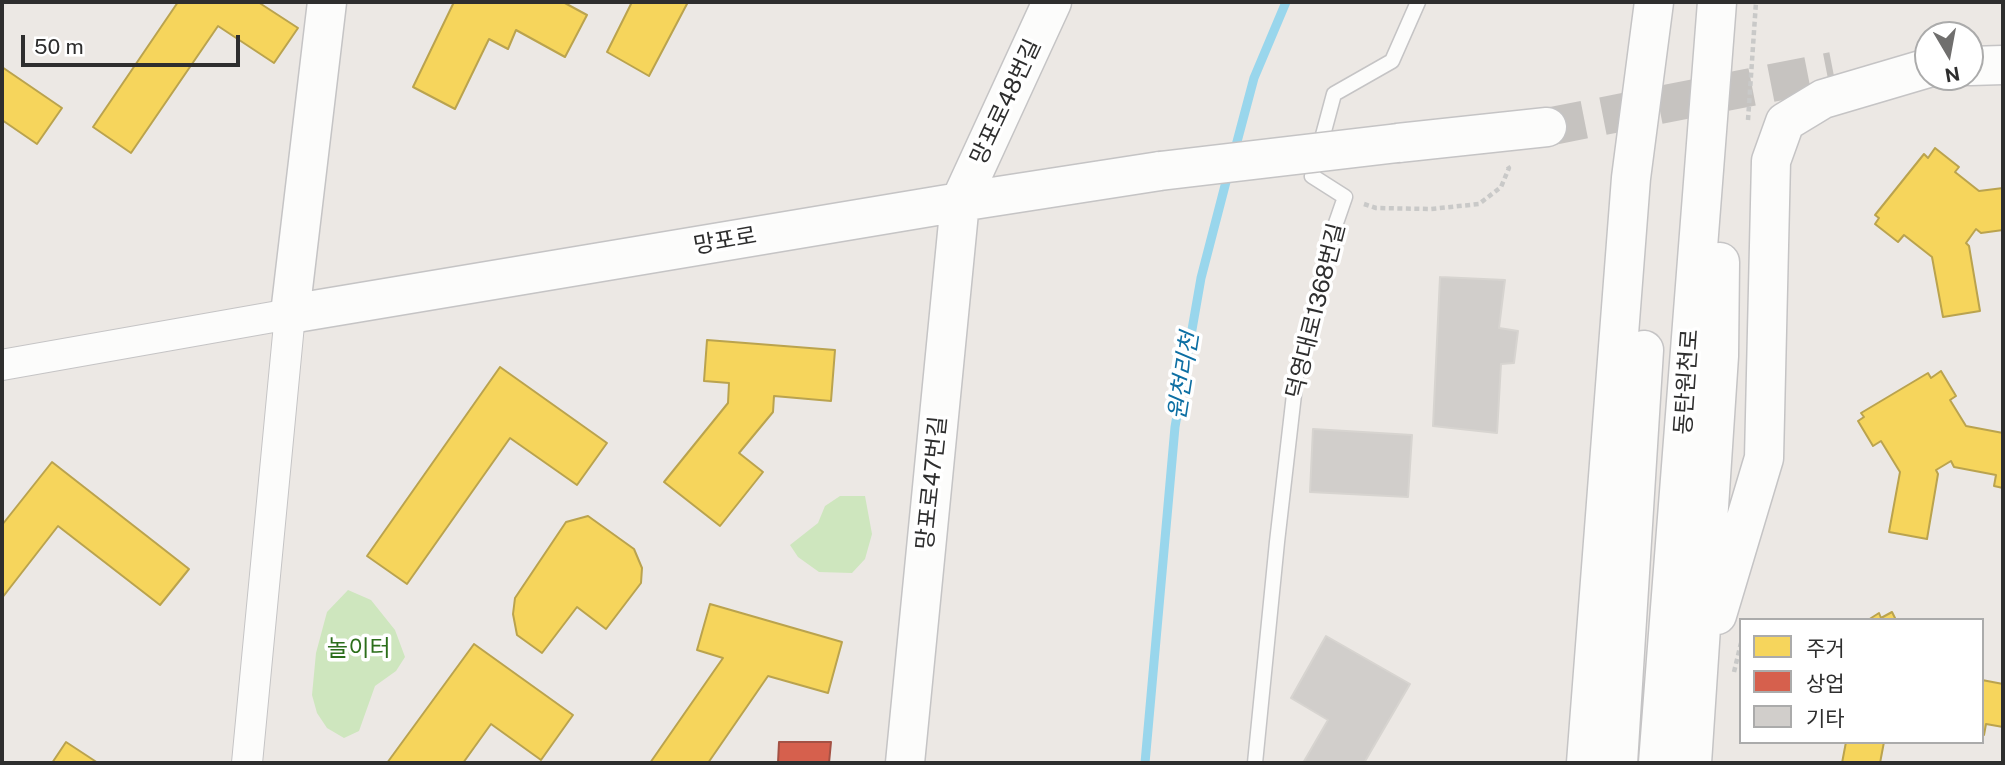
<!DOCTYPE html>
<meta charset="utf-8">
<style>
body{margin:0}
#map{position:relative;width:2005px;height:765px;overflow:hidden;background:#ece8e4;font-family:"Public Sans","Noto Sans KR",sans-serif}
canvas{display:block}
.frame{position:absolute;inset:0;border:4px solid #2e2e2e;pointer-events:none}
.legend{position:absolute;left:1739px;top:618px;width:245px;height:126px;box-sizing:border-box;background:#fff;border:2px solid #ababab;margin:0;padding:9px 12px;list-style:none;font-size:21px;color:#2e2e2e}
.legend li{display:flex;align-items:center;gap:14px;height:35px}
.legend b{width:35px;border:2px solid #ababab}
.north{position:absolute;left:1914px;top:21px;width:70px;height:70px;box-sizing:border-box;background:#fff;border:2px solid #ababab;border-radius:50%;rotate:170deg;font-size:19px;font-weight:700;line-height:28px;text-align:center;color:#2e2e2e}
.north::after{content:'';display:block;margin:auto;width:24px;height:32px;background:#706f6e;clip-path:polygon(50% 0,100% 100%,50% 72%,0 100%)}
.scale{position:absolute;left:21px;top:35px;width:219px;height:32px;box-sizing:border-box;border:4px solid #2e2e2e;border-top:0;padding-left:9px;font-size:21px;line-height:24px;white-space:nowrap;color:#2e2e2e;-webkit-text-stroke:5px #fff;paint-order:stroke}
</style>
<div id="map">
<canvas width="2005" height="765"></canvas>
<div class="frame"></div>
<ul class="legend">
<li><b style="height:19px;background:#f6d55c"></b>주거</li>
<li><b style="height:19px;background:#d6604d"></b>상업</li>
<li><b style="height:19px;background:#d1cecb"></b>기타</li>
</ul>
<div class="north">N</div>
<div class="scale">50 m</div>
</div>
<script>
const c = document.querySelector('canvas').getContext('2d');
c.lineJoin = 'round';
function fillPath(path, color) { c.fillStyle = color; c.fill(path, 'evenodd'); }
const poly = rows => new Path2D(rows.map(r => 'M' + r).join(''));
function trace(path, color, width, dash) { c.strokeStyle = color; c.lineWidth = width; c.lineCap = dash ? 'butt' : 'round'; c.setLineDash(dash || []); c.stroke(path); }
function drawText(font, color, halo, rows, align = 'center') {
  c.font = font + ' "Public Sans","Noto Sans KR",sans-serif'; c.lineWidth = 7; c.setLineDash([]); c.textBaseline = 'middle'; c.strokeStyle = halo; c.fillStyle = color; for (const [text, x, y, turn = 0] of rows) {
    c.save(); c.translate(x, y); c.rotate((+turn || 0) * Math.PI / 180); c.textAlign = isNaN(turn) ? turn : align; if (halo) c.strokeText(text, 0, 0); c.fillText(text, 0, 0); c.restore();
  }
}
fillPath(poly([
 [840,496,865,496,872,534,865,559,852,573,819,572,798,557,790,545,818,523,825,506],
 [348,590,371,600,395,630,405,657,396,671,375,686,359,731,344,738,327,728,317,713,312,695,316,653,327,612]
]), '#cee6be');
const homes = poly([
 [178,2,258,2,298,28,274,63,218,26,131,153,93,127,178,2],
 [454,2,563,2,587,15,565,57,516,30,508,49,489,39,455,109,413,87,454,2],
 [632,2,688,2,649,76,607,52,632,2],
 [2,67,62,108,37,144,2,120,2,67],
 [1935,148,1959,167,1955,172,1979,191,2003,188,2003,230,1981,233,1976,229,1966,243,1969,246,1980,311,1943,317,1932,257,1904,235,1898,242,1875,224,1879,218,1875,215,1924,154,1928,158,1935,148],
 [707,340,835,350,831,401,774,396,773,412,739,453,763,472,720,526,664,482,728,403,729,383,704,381,707,340],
 [500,367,607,443,577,485,510,438,407,584,367,556,500,367],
 [1941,371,1956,396,1950,400,1966,426,2003,433,2003,488,1994,486,1996,475,1954,467,1951,461,1936,470,1938,474,1927,539,1889,532,1900,472,1881,441,1873,446,1858,421,1864,417,1861,413,1928,373,1931,378,1941,371],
 [52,462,189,569,160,605,58,526,2,598,2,525,52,462],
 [588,516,634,549,642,568,641,583,606,629,577,607,542,653,517,635,513,614,515,598,566,522,588,516],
 [710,604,842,642,828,693,768,676,708,763,650,763,723,658,697,650,710,604],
 [1892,612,1896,620,1868,620,1879,613,1881,618,1892,612],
 [474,644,573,715,541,760,491,724,463,763,387,763,474,644],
 [1982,680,2003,684,2003,727,1986,724,1984,735,1982,735,1982,680],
 [66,742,98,763,52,763,66,742],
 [1846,742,1884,742,1880,763,1842,763,1846,742]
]);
fillPath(homes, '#f6d55c');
trace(homes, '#baa34e', 2);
const shops = poly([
 [779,742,831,742,829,763,778,763,779,742]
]);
fillPath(shops, '#d6604d');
trace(shops, '#a45144', 2);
trace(poly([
 [1234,153,1254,78,1286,2],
 [1145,763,1175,427,1201,278,1228,174]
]), '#99d6ec', 9);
const building = poly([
 [1440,277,1505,280,1499,328,1518,331,1514,363,1501,364,1497,433,1433,426,1440,277],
 [1313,429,1412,435,1408,497,1310,492,1313,429],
 [1326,636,1410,684,1364,763,1303,763,1328,720,1291,698,1326,636]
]);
fillPath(building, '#d1cecb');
trace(building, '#d7d4d0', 2);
trace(poly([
 [1547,127,1833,71]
]), '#c6c3c0', 38, [38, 19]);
const lane = poly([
 [1255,763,1277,542,1296,377,1336,223,1345,197,1312,176,1334,94,1392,61,1418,2]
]);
const street = poly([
 [2,365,290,314,247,763]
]);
const secondary = poly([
 [327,2,290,314,960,202,1160,171],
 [1970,66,2003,65],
 [1398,143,1547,127],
 [1717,615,1764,458,1771,161,1785,122,1823,99,1928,68],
 [905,763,960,202,1052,2],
 [1586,763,1631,178,1654,2],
 [1618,763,1644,350],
 [1658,763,1717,2],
 [1692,763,1719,356,1720,262]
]);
trace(lane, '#c5c4c5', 17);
trace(street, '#c5c4c5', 32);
trace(secondary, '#c5c4c5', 41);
trace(poly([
 [1748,120,1756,2],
 [1364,204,1376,208,1431,209,1479,204,1501,187,1509,168,1506,164],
 [1734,672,1741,643]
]), '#c9c9c8', 4.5, [5, 3.5]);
trace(lane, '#fcfcfb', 14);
trace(street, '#fcfcfb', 30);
trace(secondary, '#fcfcfb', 38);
const secondaryBridge = poly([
 [1160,171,1398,143]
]);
trace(secondaryBridge, '#c5c4c5', 41, []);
trace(secondaryBridge, '#fcfcfb', 38);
drawText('23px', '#2e2e2e', '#fff', [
 ["망포로48번길",1006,102,-65],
 ["망포로",725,241,-10],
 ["덕영대로1368번길",1316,311,-76],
 ["동탄원천로",1687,382,-86],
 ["망포로47번길",932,483,-84]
]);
drawText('23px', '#2c6e1b', '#fff', [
 ["놀이터",359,649]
]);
drawText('italic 24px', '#0d6fa3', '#fff', [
 ["원천리천",1184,376,-81]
]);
</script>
